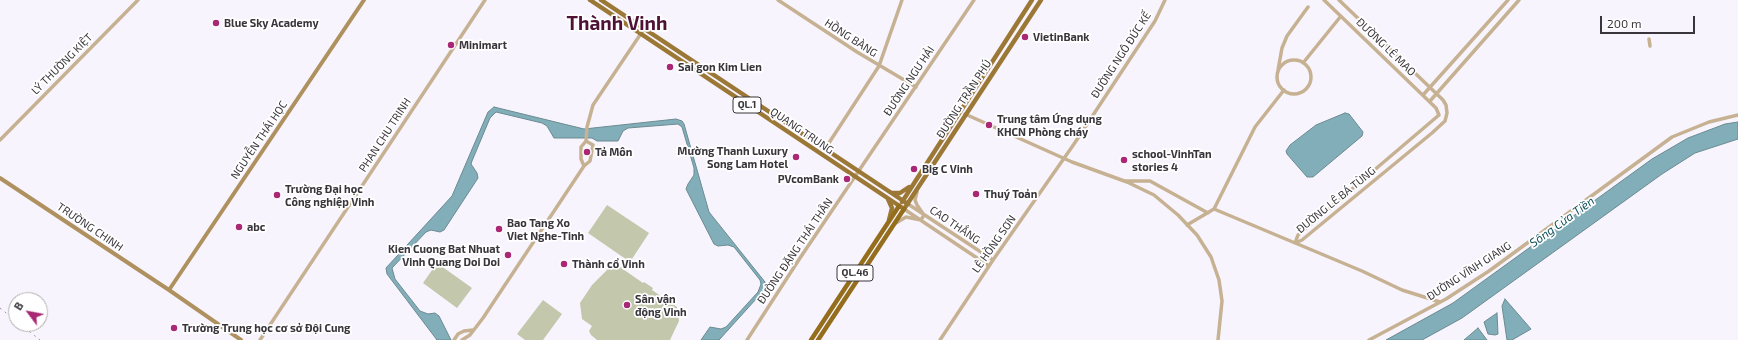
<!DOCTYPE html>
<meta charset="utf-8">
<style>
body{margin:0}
#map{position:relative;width:1738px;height:340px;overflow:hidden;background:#f8f4fd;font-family:"Exo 2",sans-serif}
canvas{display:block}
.north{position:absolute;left:8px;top:292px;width:40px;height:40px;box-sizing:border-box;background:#fff;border:1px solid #afaeb1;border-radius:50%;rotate:302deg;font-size:11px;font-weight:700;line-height:16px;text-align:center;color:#38353b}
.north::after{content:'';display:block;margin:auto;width:14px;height:18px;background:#a92876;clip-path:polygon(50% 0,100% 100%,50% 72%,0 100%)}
.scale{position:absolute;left:1600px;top:16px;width:95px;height:18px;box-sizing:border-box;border:2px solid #38353b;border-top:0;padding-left:5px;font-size:12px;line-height:14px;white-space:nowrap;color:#38353b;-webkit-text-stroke:3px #fff;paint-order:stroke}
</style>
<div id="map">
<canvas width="1738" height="340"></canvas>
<div class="north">B</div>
<div class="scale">200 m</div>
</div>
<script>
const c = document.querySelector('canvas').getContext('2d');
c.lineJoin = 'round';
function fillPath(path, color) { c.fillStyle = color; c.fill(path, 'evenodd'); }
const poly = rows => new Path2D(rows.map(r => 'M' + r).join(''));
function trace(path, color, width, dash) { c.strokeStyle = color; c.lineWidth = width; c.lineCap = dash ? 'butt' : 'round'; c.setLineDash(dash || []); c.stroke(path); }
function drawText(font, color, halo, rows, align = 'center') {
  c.font = font + ' "Exo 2",sans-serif'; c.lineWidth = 3.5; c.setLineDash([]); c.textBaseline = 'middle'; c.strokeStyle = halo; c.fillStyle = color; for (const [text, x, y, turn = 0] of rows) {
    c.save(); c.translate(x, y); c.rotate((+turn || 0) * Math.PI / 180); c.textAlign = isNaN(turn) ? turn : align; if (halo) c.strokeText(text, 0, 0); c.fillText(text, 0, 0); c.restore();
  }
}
fillPath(poly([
 [607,205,649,233,630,262,588,233],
 [437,263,472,288,457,308,423,283],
 [615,267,620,267,643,283,644,282,653,288,652,290,677,307,679,321,670,340,597,340,591,335,589,331,592,326,582,319,580,303,592,285,608,269],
 [543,300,562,314,543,340,525,340,517,334]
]), '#c3c7ac');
const water = poly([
 [494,107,584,129,676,119,682,121,684,124,709,212,765,282,766,288,719,340,701,340,710,327,721,329,726,327,758,292,761,284,760,280,734,247,728,245,718,246,714,244,686,189,688,184,694,175,694,168,682,127,678,124,628,128,623,131,618,141,597,141,592,138,554,138,547,126,542,123,496,112,490,118,472,161,471,164,477,173,478,178,444,230,440,232,431,230,426,232,392,268,395,279,420,311,428,314,435,313,439,316,451,340,437,340,387,274,386,268,452,196,488,112,494,107],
 [1345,113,1349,114,1363,132,1362,136,1313,177,1307,177,1287,154,1286,151,1290,145,1316,125,1345,113],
 [1738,122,1738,139,1695,153,1662,174,1462,318,1422,340,1386,340,1453,303,1652,159,1688,138,1725,124,1738,122],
 [1505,299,1531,329,1512,340,1507,340,1502,306,1505,299],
 [1497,313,1498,334,1495,335,1488,334,1484,322,1497,313],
 [1478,328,1487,340,1464,340,1478,328]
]);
fillPath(water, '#81aeb8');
trace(water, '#6b8a92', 1);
trace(poly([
 [778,0,857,52,916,87],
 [1649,39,1650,46],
 '1277 77a17 17 0 1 1 34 0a17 17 0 1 1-34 0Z',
 [1303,63,1341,16],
 [1278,70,1282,48,1287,36,1308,7],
 [1423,95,1508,0],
 [1430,101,1519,0],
 [965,114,1072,162,1127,182,1154,195,1178,215,1197,235,1211,257,1219,280,1222,301,1218,340],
 [0,140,138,0],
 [825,149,879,66,902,0],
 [584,166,581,159,581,147,586,141,587,127,593,105,644,29],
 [1125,181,1150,181,1208,213],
 [908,204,993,260],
 [904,209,989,266],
 [1214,209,1362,271,1402,290,1440,302],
 [896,223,906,217,921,220,924,215,917,205,915,200,917,192],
 [1187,225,1214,209,1255,127,1284,90],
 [1295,243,1302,240,1432,133,1445,121,1447,113,1446,105,1443,100,1339,0],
 [1295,243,1298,235,1439,115,1436,108,1324,0],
 [260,340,485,0],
 [454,340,458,334,464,331,473,330],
 [462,340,470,335,483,318,584,166,590,161,593,145,586,141],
 [747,340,800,258,974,0],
 [940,340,993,260,1074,144,1155,21,1165,0],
 [1369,340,1446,299,1489,271,1672,137,1709,122,1738,115]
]), '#c6b292', 3.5);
trace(poly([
 [0,178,169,290,241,340],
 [169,290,364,0]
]), '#ae915f', 4);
trace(poly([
 [590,0,904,209,1041,0],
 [601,0,908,204],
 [892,193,900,193,909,187],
 [888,199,892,208,889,220],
 [902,202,1032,0]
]), '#9c7837', 4.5);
trace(poly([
 [811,340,899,206],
 [818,340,904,209]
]), '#946e1c', 4.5);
trace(poly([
 [0,308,16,321],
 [20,324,40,340]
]), '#9c98a0', 1, [2, 4]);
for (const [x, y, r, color] of [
 [216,23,4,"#a92876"],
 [1025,37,4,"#a92876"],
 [451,45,4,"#a92876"],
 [670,67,4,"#a92876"],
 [989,125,4,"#a92876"],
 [587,152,4,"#a92876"],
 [796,157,4,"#a92876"],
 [1124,160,4,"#a92876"],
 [914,169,4,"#a92876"],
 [847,179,4,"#a92876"],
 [976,194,4,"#a92876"],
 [277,195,4,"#a92876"],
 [239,227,4,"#a92876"],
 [499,229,4,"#a92876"],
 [508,255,4,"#a92876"],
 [564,264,4,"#a92876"],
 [627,305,4,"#a92876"],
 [174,328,4,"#a92876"]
]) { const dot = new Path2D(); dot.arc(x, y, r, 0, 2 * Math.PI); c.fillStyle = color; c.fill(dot); trace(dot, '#fff', 1.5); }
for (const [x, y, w] of [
 [747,105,28],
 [855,273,36]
]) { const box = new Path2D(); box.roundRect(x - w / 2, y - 8, w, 16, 3); c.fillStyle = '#fff'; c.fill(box); trace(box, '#38353b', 1); }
drawText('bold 10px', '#38353b', null, [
 ["QL.1",747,105],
 ["QL.46",855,273]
]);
drawText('bold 11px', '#38353b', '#fff', [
 ["Blue Sky Academy",224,23],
 ["VietinBank",1033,37],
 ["Minimart",459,45],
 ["Sai gon Kim Lien",678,67],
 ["Trung tâm Ứng dụng",997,119],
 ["KHCN Phòng cháy",997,132],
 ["Mường Thanh Luxury",788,151,"right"],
 ["Song Lam Hotel",788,164,"right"],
 ["Tả Môn",595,152],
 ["school-VinhTan",1132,154],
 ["stories 4",1132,167],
 ["Big C Vinh",922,169],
 ["PVcomBank",839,179,"right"],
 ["Trường Đại học",285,189],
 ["Công nghiệp Vinh",285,202],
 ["Thuý Toản",984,194],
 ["Bao Tang Xo",507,223],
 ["Viet Nghe-Tinh",507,236],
 ["abc",247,227],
 ["Kien Cuong Bat Nhuat",500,249,"right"],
 ["Vinh Quang Doi Doi",500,262,"right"],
 ["Thành cổ Vinh",572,264],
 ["Sân vận",635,299],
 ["động Vinh",635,312],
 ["Trường Trung học cơ sở Đội Cung",182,328]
], 'left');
drawText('11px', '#38353b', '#fff', [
 ["HỒNG BÀNG",851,38,33],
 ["ĐƯỜNG LÊ MAO",1386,47,44],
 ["ĐƯỜNG NGÔ ĐỨC KẾ",1121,55,-57],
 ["LÝ THƯỜNG KIỆT",62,64,-45],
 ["ĐƯỜNG NGƯ HẢI",909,81,-56],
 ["ĐƯỜNG TRẦN PHÚ",964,99,-57],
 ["QUANG TRUNG",802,131,34],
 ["PHAN CHU TRINH",385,135,-57],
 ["NGUYỄN THÁI HỌC",259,140,-56],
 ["ĐƯỜNG LÊ BÁ TÙNG",1336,200,-39],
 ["CAO THẮNG",955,225,34],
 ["TRƯỜNG CHINH",90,227,34],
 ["LÊ HỒNG SƠN",994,244,-55],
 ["ĐƯỜNG ĐẶNG THÁI THÂN",795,251,-56],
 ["ĐƯỜNG VĨNH GIANG",1469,271,-33]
]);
drawText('italic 12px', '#12525e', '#fff', [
 ["Sông Cửa Tiền",1562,222,-36]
]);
drawText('bold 19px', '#4f1236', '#fff', [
 ["Thành Vinh",617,24]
]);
</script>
